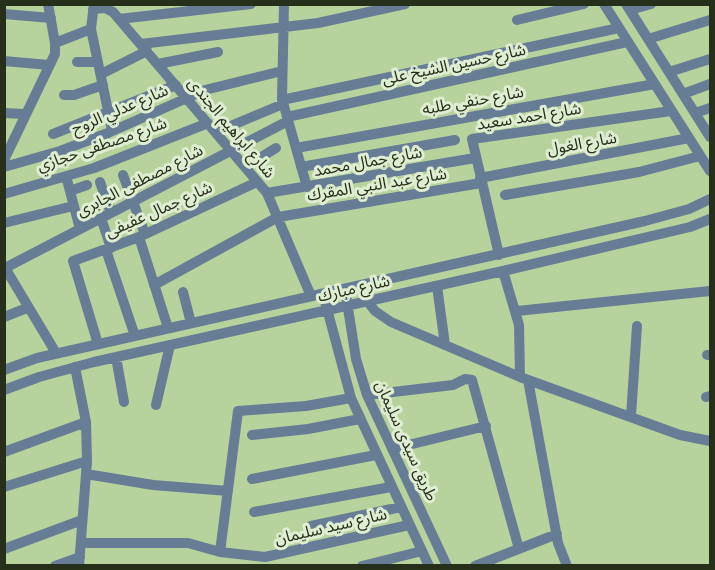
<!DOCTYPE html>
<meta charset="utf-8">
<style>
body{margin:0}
#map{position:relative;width:715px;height:570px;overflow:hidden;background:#b7d29c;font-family:Figtree,sans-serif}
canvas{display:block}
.frame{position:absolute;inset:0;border:6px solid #252f1a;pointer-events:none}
</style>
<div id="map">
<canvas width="715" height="570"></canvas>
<div class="frame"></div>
</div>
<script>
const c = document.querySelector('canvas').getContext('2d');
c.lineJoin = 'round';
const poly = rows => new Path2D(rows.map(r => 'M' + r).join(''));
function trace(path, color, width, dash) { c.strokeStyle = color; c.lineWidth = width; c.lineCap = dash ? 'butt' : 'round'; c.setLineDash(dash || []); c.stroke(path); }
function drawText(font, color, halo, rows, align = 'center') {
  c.font = font + ' Figtree,"Noto Sans Arabic",sans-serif'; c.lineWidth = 6; c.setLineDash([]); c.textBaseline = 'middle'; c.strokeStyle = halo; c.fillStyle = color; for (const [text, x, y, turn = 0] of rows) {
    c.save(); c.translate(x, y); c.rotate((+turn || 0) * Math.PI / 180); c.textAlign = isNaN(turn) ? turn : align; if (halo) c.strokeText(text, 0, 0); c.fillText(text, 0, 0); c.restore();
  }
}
trace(poly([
 [94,4,91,29,112,130],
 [284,4,282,99,307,187],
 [604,4,710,171],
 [626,4,710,137],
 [93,9,105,8,113,12,267,193,311,296],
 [630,10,651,4],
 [4,14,51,18],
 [119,19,251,4],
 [517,20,584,4],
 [648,39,710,20],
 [55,43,91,29],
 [141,44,318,23,405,4],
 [4,61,49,65],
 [77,62,98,62],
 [158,64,218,52],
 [669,72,710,59],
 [101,74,147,51],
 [683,94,710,84],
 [64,95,74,95,103,85],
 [282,100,619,28],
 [4,113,25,114],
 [695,113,710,108],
 [287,117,627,42],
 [216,132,283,104],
 [53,134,176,85],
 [296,148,655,84],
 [4,160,55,54,55,43,48,4],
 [4,167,60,151,108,133,205,90,282,71],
 [245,167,276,148],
 [301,167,455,140],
 [123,175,145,234],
 [66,176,80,229],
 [480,178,689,138],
 [100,182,111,213],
 [70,191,87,185],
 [267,193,475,158],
 [4,194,94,168,208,123],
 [505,195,639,172,700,156],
 [101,218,111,248],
 [4,223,73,206],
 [139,237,168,328],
 [106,250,135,336],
 [499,255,472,139,671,111],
 [4,266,56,353],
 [5,268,288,121],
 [503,271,519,325,520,377],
 [154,285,278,217,481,183],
 [437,286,445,345],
 [345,289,356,359,367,395,447,566],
 [183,292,191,323],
 [323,294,351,398,429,566],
 [367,301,375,311,391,322,520,377,680,435,710,441],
 [517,311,710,291],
 [4,317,27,308],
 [98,344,73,261,139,237,257,182],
 [707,355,710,355],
 [116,357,124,402],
 [75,367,86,422,87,461,79,566],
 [4,370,37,358,645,221,689,209,710,199],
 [528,380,558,543,567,566],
 [4,390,39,377,94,362,503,271,690,227,710,219],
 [367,395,453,385,465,379,472,380,519,549],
 [706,397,710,396],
 [156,405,170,345],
 [631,416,637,326],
 [252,435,308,429,360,419],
 [392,449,486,426],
 [4,452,86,422],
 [86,474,153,485,228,491],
 [252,479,376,455],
 [4,487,87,461],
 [254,512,391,487],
 [311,526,401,507],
 [81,543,188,543,220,552,265,557,409,525],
 [4,549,82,520],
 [220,552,238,411,306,406,351,398],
 [55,566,80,557],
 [362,566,422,551],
 [475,566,557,534]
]), '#677d95', 10);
drawText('16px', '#252f1a', '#dfedd2', [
 ["شارع حسين الشيخ على",454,65,-12],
 ["شارع حنفي طلبه",473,101,-10],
 ["شارع عدلي الروح",120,110,-23],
 ["شارع احمد سعيد",529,117,-9],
 ["شارع ابراهيم الجندى",231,128,50],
 ["شارع الغول",582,144,-10],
 ["شارع مصطفى حجازي",102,145,-19],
 ["شارع جمال محمد",368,162,-10],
 ["شارع مصطفى الجابرى",140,181,-27],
 ["شارع عبد النبي المقرك",377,185,-9],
 ["شارع جمال عفيفى",159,210,-24],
 ["شارع مبارك",354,289,-13],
 ["طريق سيدى سليمان",406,441,66],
 ["شارع سيد سليمان",331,527,-13]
]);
</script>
